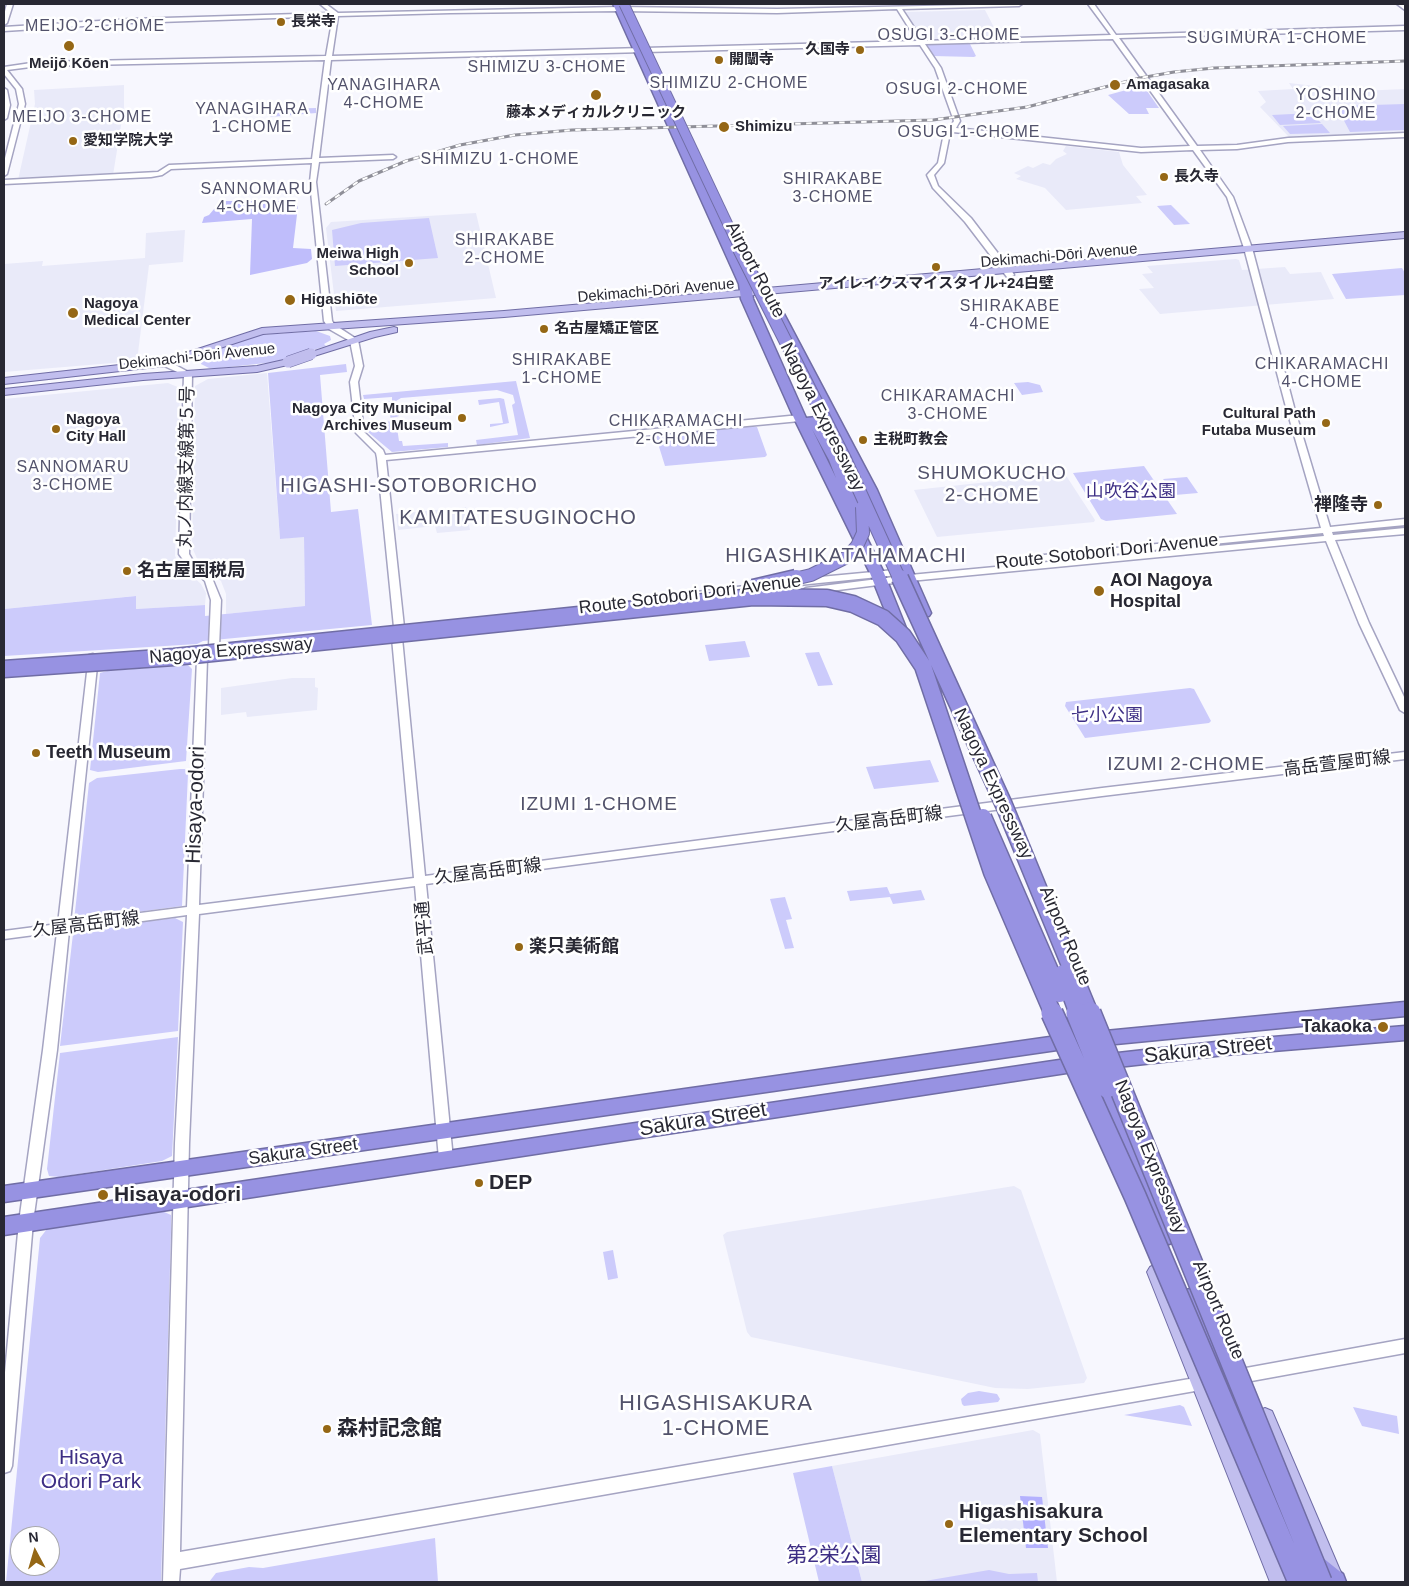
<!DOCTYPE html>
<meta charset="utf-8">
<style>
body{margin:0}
#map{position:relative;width:1409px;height:1586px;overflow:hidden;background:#f7f7fe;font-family:Arial,sans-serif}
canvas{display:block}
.frame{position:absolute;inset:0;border:5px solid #282833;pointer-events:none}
.north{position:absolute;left:10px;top:1526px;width:50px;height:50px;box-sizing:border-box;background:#fff;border:1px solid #a9a9ad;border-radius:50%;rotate:354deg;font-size:14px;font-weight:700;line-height:20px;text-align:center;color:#282833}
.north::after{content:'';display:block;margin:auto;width:18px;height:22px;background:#956715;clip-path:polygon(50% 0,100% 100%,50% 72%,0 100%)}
</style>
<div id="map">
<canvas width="1409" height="1586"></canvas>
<div class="frame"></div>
<div class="north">N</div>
</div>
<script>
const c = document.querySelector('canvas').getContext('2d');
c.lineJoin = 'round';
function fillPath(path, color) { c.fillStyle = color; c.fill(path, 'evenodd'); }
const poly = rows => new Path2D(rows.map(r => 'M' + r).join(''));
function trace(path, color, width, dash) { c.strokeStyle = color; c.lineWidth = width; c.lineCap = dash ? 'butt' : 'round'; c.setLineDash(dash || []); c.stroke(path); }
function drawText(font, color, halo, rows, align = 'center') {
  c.font = font + ' Arial,"Noto Sans JP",sans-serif'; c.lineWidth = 5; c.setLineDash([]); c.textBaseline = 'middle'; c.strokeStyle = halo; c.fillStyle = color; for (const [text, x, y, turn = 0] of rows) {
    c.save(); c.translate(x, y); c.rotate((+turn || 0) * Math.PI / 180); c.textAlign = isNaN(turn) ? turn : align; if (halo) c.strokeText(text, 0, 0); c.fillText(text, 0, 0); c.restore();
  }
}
fillPath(poly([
 [985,10,1000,39,922,40,904,12],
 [1289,83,1359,91,1405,89,1405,132,1289,137,1260,107,1266,102,1258,91,1293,89],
 [124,85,124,107,113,175,18,180,35,104,34,90],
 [1066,146,1119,152,1123,165,1147,195,1136,196,1142,203,1066,210,1045,188,1016,179,1021,176,1014,173,1028,166,1033,168,1043,163,1050,165,1056,159,1067,154,1063,151],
 [476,213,496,298,336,311,326,228,331,222],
 [185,230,183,262,149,265,137,361,4,372,4,264,43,261,42,266,145,258,146,233],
 [1236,259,1239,260,1242,270,1285,267,1290,274,1321,272,1334,299,1160,314,1139,289,1154,288,1142,274,1153,273,1147,266],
 [267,373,280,539,304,536,305,606,226,614,226,594,221,581,198,561,192,547,195,386,208,379],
 [168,383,180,388,175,556,180,565,201,584,206,593,205,605,136,609,135,596,4,609,4,399],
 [1063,474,1065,474,1095,520,1094,522,937,537,914,490],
 [466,507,470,530,437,533,435,526,398,530,396,514],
 [292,678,315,678,315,687,318,688,317,710,247,717,246,712,221,715,221,688],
 [1014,1186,1021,1190,1087,1378,1084,1383,1028,1389,995,1388,751,1337,747,1332,723,1235,727,1232],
 [1033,1430,1040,1434,1057,1582,862,1582,832,1466]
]), '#e9eaf9');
fillPath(poly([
 [969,42,976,56,974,57,933,56,924,43],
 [1141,86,1145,88,1159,108,1146,108,1149,114,1129,114,1108,95],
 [1405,104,1405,130,1350,132,1340,113,1339,106],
 [316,108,316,113,270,117,273,109],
 [1312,113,1321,123,1280,125,1272,115],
 [1322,124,1330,133,1290,134,1283,126],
 [1171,205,1190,224,1174,225,1157,206],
 [429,218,438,258,335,266,332,230,361,223],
 [1402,268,1405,273,1405,295,1346,299,1332,274],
 [316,331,330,336,331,340,324,344,326,346,275,362,220,368,209,368,201,364,204,356,211,352,258,335],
 [346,364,347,372,320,375,331,512,358,509,372,625,203,641,197,644,4,656,4,609,136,596,136,609,205,605,205,616,305,606,304,537,280,539,268,373],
 [516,381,530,438,477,445,476,440,518,435,512,405,515,403,513,395,497,390,401,398,396,401,399,416,391,419,388,408,383,408,383,402,392,401,392,397,364,399,363,395],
 [1028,382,1040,385,1043,392,1022,395,1014,383],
 [500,398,504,399,509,423,490,427,490,424,503,423,499,402,479,405,478,400],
 [396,421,399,441,402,441,403,446,448,443,448,447,392,452,368,432,367,423],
 [753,426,757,427,767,455,765,457,665,466,656,437,658,435],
 [1144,466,1177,514,1106,521,1101,519,1073,473],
 [1187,477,1198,493,1175,495,1163,479],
 [745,641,750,657,709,661,705,645],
 [819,652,833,685,818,686,805,653],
 [188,665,192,669,186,761,98,772,90,770,100,673,107,671],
 [1190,688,1194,689,1211,721,1209,723,1085,738,1065,706,1066,702],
 [930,760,939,782,874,789,866,767],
 [180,769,185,769,188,774,182,906,77,920,74,918,75,912,89,783,97,778],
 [887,887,890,894,921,890,925,900,893,904,890,897,850,901,847,891],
 [785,897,792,919,786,920,794,948,785,949,770,899],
 [175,918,183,922,178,1031,60,1046,73,934,82,929],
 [178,1037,172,1156,162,1161,59,1177,49,1176,47,1169,60,1053],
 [162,1211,171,1215,171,1232,161,1582,6,1582,40,1238,47,1229,56,1227],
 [20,1536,50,1536,50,1566,20,1566],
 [613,1250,618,1278,608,1280,603,1252],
 [979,1391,997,1394,1000,1399,998,1402,964,1406,962,1404,961,1399,968,1393],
 [1180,1405,1184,1407,1192,1426,1124,1415],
 [1353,1407,1397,1416,1399,1434,1362,1426],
 [832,1466,862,1582,819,1582,793,1473],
 [435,1538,438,1582,209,1582,216,1573,249,1567,263,1568],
 [989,1570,1009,1574,1037,1573,1038,1582,919,1582]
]), '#cccbfb');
fillPath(poly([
 [221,201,286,201,298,206,293,248,311,249,312,259,307,263,250,275,252,219,202,223,204,217,209,215]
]), '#bfbdfb');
fillPath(poly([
 [1020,1496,1042,1497,1048,1548,1026,1548]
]), '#b4b1fe');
const minor = poly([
 [7,4,13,4,7,23,4,25,4,15,7,4],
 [320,4,326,4,338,13,619,7,777,9,1022,4,1019,6,902,9,923,41,1111,35,1088,4,1094,4,1116,35,1405,26,1405,30,1119,38,1197,146,1237,145,1288,138,1405,133,1405,137,1288,142,1237,149,1200,150,1233,197,1252,248,1294,407,1330,527,1405,519,1405,525,1332,532,1333,535,1405,528,1405,534,1335,540,1369,623,1405,699,1405,713,1400,710,1359,623,1326,541,910,581,806,594,801,591,806,588,910,575,1324,536,1323,533,1013,564,1008,561,1013,558,1321,528,1286,407,1244,248,1227,197,1193,150,1141,152,953,132,949,138,944,163,934,175,938,186,971,218,1013,273,1014,275,1010,277,1007,277,965,222,933,188,927,175,938,163,943,138,954,121,935,68,920,45,331,60,319,158,393,155,396,157,393,159,319,162,316,182,332,321,335,325,358,340,363,366,358,382,364,432,383,450,385,455,800,415,804,418,800,421,386,460,404,627,402,638,425,876,1102,788,1405,752,1405,759,1102,796,426,884,453,1159,451,1163,446,1165,441,1163,439,1159,415,886,199,914,189,1143,180,1552,1207,1376,1212,1378,1215,1383,1212,1388,180,1569,179,1582,163,1582,175,1143,187,915,69,931,57,1050,33,1222,12,1466,10,1471,4,1473,4,1383,19,1222,43,1050,57,932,4,939,4,931,58,924,89,655,93,654,98,657,70,922,187,907,197,658,209,646,211,600,205,581,187,565,179,554,184,375,162,365,162,361,168,361,192,374,189,554,193,561,212,578,221,600,219,647,207,659,199,905,414,878,392,638,394,627,377,458,376,453,356,433,350,382,355,366,350,341,329,329,324,321,310,182,312,163,171,169,162,175,151,177,4,184,4,180,158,172,169,165,312,159,325,60,38,66,7,70,22,89,25,104,7,174,4,176,4,162,19,104,16,89,4,74,4,67,38,62,326,56,333,16,131,23,4,31,4,27,131,19,331,13,320,4],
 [897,9,917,41,332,56,338,16,450,13,619,11,777,13,897,9],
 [1113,39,1190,146,1141,148,956,128,960,121,941,68,925,44,1113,39],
 [1397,4,1403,4,1405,5,1405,10,1397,4],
 [4,88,7,90,10,105,7,118,4,120,4,88],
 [905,569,908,570,910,572,908,574,799,585,794,582,799,579,905,569],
 [761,584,766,587,764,589,680,600,675,597,680,594,761,584],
 [1405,1339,1405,1353,1235,1384,1230,1382,1227,1377,1230,1372,1235,1370,1405,1339]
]);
const major = poly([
 [1405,232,1405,238,504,317,263,334,165,366,4,384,4,378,164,360,262,328,504,311,1405,232],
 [394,327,397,328,397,332,375,337,311,357,306,354,370,332,394,327],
 [288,359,293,362,292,364,257,372,143,380,4,395,4,389,143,374,257,366,288,359],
 [1156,1264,1162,1267,1165,1272,1290,1582,1270,1582,1147,1272,1150,1267,1156,1264],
 [1265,1408,1272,1411,1345,1582,1325,1582,1255,1417,1258,1411,1265,1408]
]);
const highway = poly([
 [613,4,621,4,751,284,753,299,806,418,817,417,841,460,865,513,863,516,856,516,884,573,910,638,908,641,903,642,896,638,870,573,794,418,741,299,739,284,613,4],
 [812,429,829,460,836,478,812,429],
 [778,311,784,314,877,490,931,613,929,616,919,616,917,613,863,490,772,314,778,311],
 [1405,1002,1405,1016,1064,1049,4,1202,4,1186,1064,1035,1405,1002],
 [1405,1026,1405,1040,1225,1055,1073,1072,4,1235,4,1217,1073,1058,1225,1041,1405,1026],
 [1107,1079,1114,1082,1117,1087,1179,1235,1176,1241,1169,1244,1162,1241,1159,1235,1097,1087,1100,1082,1107,1079],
 [1194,1288,1202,1290,1205,1297,1253,1413,1250,1420,1242,1423,1234,1420,1231,1413,1183,1297,1186,1290,1194,1288],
 [1314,1554,1323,1558,1343,1574,1346,1582,1315,1582,1305,1574,1302,1566,1305,1558,1314,1554]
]);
trace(minor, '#a5a4c2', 3);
trace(major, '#706da5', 2);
trace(highway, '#706da5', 3);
fillPath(minor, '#fff');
fillPath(major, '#c1beee');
fillPath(highway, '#9792e2');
const rail = poly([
 [326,204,359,181,406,161,460,145,515,135,572,130,933,120,1027,107,1140,78,1174,72,1214,68,1405,61]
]);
trace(rail, '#8f8f98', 3);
trace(rail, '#fff', 2, [5.5]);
const majorBridge = poly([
 [288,362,311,354]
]);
const highwayBridgeFar3 = poly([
 [624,4,740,250]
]);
const highwayBridgeFar2 = poly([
 [739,249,845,459,900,580],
 [790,580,811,575,847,557,857,546,863,533,862,507]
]);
const highwayBridgeFar1 = poly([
 [900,578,1004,805,1090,1014],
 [753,588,796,578],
 [4,669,174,657,753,597,827,598,853,604,883,618,903,636,923,666,992,872,1053,1014],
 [983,817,1060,994],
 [1063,973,1078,1014]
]);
const highwayBridge = poly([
 [1052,1013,1135,1196,1299,1582],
 [1077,1013,1107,1087],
 [1090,1013,1321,1582]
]);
trace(majorBridge, '#706da5', 12, []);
trace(highwayBridgeFar3, '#706da5', 11, []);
trace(highwayBridgeFar2, '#706da5', 14, []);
trace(highwayBridgeFar1, '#706da5', 19, []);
trace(highwayBridge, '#706da5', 24, []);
trace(majorBridge, '#c1beee', 11);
trace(highwayBridgeFar3, '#9792e2', 9);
trace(highwayBridgeFar2, '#9792e2', 12);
trace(highwayBridgeFar1, '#9792e2', 16);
trace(highwayBridge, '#9792e2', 21);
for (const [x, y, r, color] of [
 [281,22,5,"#956715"],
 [69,46,6,"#956715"],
 [860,50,5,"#956715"],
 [719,60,5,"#956715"],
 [1115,85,6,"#956715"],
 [596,95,6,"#956715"],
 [724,127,6,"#956715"],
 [73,141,5,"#956715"],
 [1164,177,5,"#956715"],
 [409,263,5,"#956715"],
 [936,267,5,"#956715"],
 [290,300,6,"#956715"],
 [73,313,6,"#956715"],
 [544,329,5,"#956715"],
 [462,418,5,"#956715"],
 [1326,423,5,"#956715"],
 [56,429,5,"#956715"],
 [863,440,5,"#956715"],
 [1378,505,5,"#956715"],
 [127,571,5,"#956715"],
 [1099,591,6,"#956715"],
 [36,753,5,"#956715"],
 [519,947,5,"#956715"],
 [1383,1027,6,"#956715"],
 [479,1183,5,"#956715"],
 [103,1195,6,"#956715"],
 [327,1429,5,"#956715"],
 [949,1524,5,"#956715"]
]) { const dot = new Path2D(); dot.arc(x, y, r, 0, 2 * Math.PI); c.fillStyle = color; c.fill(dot); trace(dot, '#fff', 2); }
drawText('bold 15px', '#282833', '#fff', [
 ["長栄寺",291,22],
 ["久国寺",850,50,"right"],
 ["開闡寺",729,60],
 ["Meijō Kōen",69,64,"center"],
 ["Amagasaka",1126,85],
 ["藤本メディカルクリニック",596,113,"center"],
 ["Shimizu",735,127],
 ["愛知学院大学",83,141],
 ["長久寺",1174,177],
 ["Meiwa High",399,254,"right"],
 ["School",399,271,"right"],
 ["アイレイクスマイスタイル+24白壁",936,284,"center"],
 ["Higashiōte",301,300],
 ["Nagoya",84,304],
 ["Medical Center",84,321],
 ["名古屋矯正管区",554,329],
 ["Nagoya City Municipal",452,409,"right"],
 ["Archives Museum",452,426,"right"],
 ["Cultural Path",1316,414,"right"],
 ["Futaba Museum",1316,431,"right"],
 ["Nagoya",66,420],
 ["City Hall",66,437],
 ["主税町教会",873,440]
], 'left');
drawText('15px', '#282833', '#fff', [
 ["Dekimachi-Dōri Avenue",1059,256,-5],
 ["Dekimachi-Dōri Avenue",656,291,-5],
 ["Dekimachi-Dōri Avenue",197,357,-6]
]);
c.letterSpacing = '1px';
drawText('16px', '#52526b', '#fff', [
 ["MEIJO 2-CHOME",95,27],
 ["OSUGI 3-CHOME",949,36],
 ["SUGIMURA 1-CHOME",1277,39],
 ["SHIMIZU 3-CHOME",547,68],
 ["SHIMIZU 2-CHOME",729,84],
 ["YANAGIHARA",384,86],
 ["4-CHOME",384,104],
 ["OSUGI 2-CHOME",957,90],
 ["YOSHINO",1336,96],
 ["2-CHOME",1336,114],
 ["YANAGIHARA",252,110],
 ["1-CHOME",252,128],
 ["MEIJO 3-CHOME",82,118],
 ["OSUGI 1-CHOME",969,133],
 ["SHIMIZU 1-CHOME",500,160],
 ["SHIRAKABE",833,180],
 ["3-CHOME",833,198],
 ["SANNOMARU",257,190],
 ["4-CHOME",257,208],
 ["SHIRAKABE",505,241],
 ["2-CHOME",505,259],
 ["SHIRAKABE",1010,307],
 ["4-CHOME",1010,325],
 ["SHIRAKABE",562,361],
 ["1-CHOME",562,379],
 ["CHIKARAMACHI",1322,365],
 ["4-CHOME",1322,383],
 ["CHIKARAMACHI",948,397],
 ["3-CHOME",948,415],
 ["CHIKARAMACHI",676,422],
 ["2-CHOME",676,440],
 ["SANNOMARU",73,468],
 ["3-CHOME",73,486]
]);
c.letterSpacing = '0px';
drawText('18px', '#282833', '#fff', [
 ["Airport Route",755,270,62],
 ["Nagoya Expressway",822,417,63],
 ["丸ノ内線支線第５号",187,467,-89],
 ["Route Sotobori Dori Avenue",1107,552,-6],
 ["Route Sotobori Dori Avenue",690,595,-7],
 ["Nagoya Expressway",231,651,-5],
 ["高岳萱屋町線",1337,764,-7],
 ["Nagoya Expressway",993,784,65],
 ["久屋高岳町線",889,820,-7],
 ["久屋高岳町線",488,872,-7],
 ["久屋高岳町線",86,925,-7],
 ["武平通",425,928,-95],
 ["Airport Route",1065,936,67],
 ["Sakura Street",303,1152,-8],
 ["Nagoya Expressway",1150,1157,68],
 ["Airport Route",1218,1310,67]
]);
drawText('18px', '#3e2f85', '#fff', [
 ["山吹谷公園",1131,492],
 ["七小公園",1107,716]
]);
drawText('bold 18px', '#282833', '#fff', [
 ["禅隆寺",1368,505,"right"],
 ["名古屋国税局",137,571],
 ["AOI Nagoya",1110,581],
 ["Hospital",1110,602],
 ["Teeth Museum",46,753],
 ["楽只美術館",529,947],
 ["Takaoka",1372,1027,"right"]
], 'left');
c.letterSpacing = '1px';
drawText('19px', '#52526b', '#fff', [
 ["SHUMOKUCHO",992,474],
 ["2-CHOME",992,496],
 ["IZUMI 2-CHOME",1186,765],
 ["IZUMI 1-CHOME",599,805]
]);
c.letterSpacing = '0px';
c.letterSpacing = '1px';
drawText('20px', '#52526b', '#fff', [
 ["HIGASHI-SOTOBORICHO",409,486],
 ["KAMITATESUGINOCHO",518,518],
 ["HIGASHIKATAHAMACHI",846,556]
]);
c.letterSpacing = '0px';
drawText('21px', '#282833', '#fff', [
 ["Hisaya-odori",196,805,-88],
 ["Sakura Street",1208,1050,-6],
 ["Sakura Street",703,1120,-9]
]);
drawText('bold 21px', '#282833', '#fff', [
 ["DEP",489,1183],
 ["Hisaya-odori",114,1195],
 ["森村記念館",337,1429],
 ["Higashisakura",959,1512],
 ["Elementary School",959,1536]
], 'left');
drawText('21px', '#3e2f85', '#fff', [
 ["Hisaya",91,1458],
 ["Odori Park",91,1482],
 ["第2栄公園",834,1556]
]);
c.letterSpacing = '1px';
drawText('22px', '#52526b', '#fff', [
 ["HIGASHISAKURA",716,1404],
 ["1-CHOME",716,1429]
]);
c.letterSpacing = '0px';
</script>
